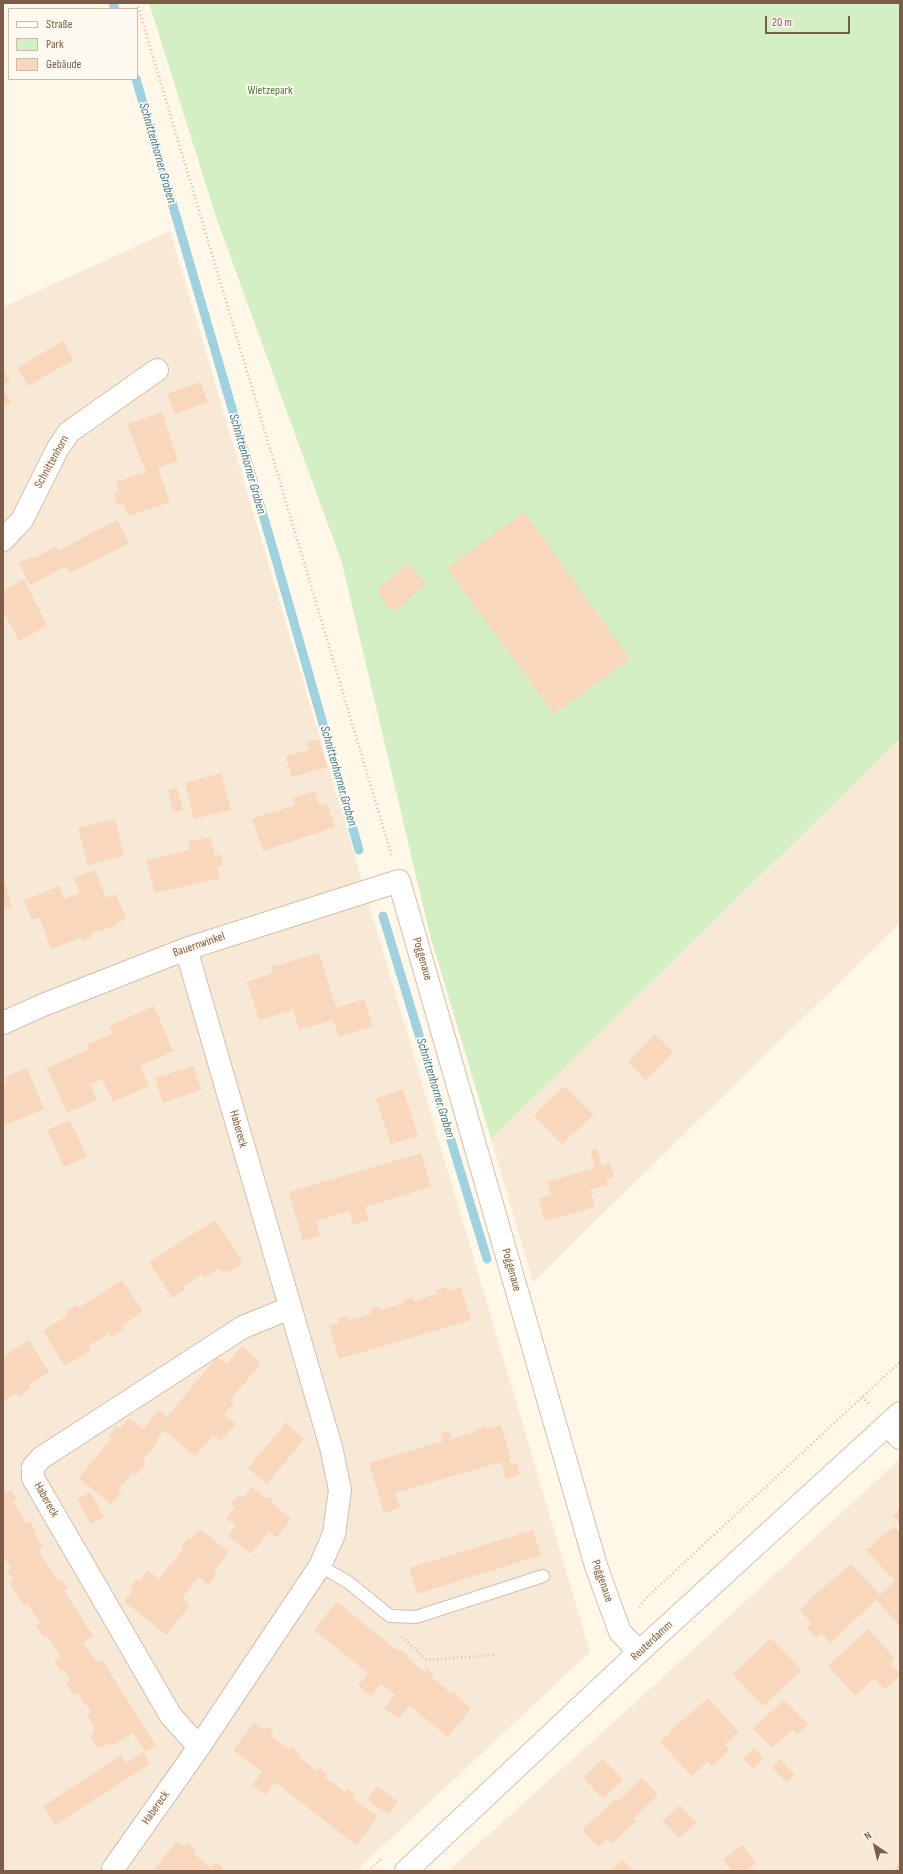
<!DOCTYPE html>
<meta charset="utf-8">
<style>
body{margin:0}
#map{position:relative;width:903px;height:1874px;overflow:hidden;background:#fff7e8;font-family:"Sofia Sans Condensed",sans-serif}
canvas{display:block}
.frame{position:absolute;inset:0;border:4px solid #7d5d48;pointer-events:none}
.legend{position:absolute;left:8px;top:8px;width:130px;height:72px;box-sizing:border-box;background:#fffaf1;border:1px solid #cbbbad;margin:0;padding:5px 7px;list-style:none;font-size:12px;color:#7d5d48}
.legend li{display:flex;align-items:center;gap:8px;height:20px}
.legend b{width:20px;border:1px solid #cbbbad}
.north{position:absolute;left:855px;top:1826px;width:40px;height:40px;-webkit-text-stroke:3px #fffaf1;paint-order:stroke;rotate:325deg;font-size:11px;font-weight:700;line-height:16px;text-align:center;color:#7d5d48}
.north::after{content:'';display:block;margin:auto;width:14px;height:18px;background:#7d5d48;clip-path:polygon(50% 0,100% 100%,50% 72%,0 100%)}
.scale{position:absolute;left:765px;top:16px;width:85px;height:18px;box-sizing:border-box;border:2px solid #7d5d48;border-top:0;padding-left:5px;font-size:12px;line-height:14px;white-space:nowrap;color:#7d5d48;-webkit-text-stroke:3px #fffaf1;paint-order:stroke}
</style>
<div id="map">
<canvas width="903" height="1874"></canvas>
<div class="frame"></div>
<ul class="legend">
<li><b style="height:5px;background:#fff"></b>Straße</li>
<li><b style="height:11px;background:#d4efc4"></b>Park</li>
<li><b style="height:11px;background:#f8d7bd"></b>Gebäude</li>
</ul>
<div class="north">N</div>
<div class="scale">20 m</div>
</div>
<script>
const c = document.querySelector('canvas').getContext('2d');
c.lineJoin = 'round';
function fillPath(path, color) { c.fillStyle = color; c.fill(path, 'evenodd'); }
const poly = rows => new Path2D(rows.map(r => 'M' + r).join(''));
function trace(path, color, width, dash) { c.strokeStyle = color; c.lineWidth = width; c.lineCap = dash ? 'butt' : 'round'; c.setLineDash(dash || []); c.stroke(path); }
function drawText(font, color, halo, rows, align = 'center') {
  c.font = font + ' "Sofia Sans Condensed",sans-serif'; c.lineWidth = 4; c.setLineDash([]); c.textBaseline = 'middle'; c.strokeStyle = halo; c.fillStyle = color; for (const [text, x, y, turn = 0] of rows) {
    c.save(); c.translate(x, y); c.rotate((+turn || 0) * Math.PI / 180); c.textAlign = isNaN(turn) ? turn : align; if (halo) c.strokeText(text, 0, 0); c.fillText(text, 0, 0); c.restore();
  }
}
fillPath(poly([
 [170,231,590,1652,356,1871,3,1871,3,307],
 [900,739,900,923,533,1282,491,1139],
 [900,1459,900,1871,448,1871,636,1702]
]), '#f7e9d6');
fillPath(poly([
 [149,3,900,3,900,739,491,1139,430,935,342,563,216,217]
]), '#d4efc4');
trace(poly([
 [113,3,115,9],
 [136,79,275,556,359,850],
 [383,916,487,1259]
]), '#9ed2df', 9);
fillPath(poly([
 [63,341,73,360,28,386,17,368],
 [3,369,10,381,3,384],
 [200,382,208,402,175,414,167,394],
 [3,388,11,403,3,407],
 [162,412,178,461,158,468,170,502,128,516,123,503,117,505,114,493,119,492,116,482,146,472,127,424],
 [524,512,630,659,554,714,447,568],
 [117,520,129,543,70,573,66,566,30,585,19,563,32,557,33,559,56,547,58,551],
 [408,563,426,584,394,612,376,591],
 [24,579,47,626,19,641,3,611,3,591],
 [319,739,327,767,292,777,286,756,309,750,307,742],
 [221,773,231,810,194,819,185,783],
 [177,788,183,810,173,812,168,791],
 [315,791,319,805,327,803,335,827,263,851,252,819,295,805,293,798],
 [115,819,124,856,88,865,78,828],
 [210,837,215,856,221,854,223,865,217,866,220,878,155,893,146,860,190,850,188,842],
 [95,870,106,898,116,894,126,919,115,924,116,926,91,933,92,937,83,941,82,937,51,949,39,917,32,920,24,900,59,886,64,899,80,893,74,878],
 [3,883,5,883,12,908,3,910],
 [319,953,336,1008,364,999,373,1026,339,1037,333,1020,299,1030,293,1010,259,1020,247,982,273,973,272,967],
 [154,1006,173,1051,140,1066,149,1086,113,1102,102,1079,90,1084,97,1100,67,1113,47,1068,89,1049,87,1045,113,1033,109,1026],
 [655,1034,673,1052,646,1080,628,1062],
 [193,1066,201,1090,163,1103,155,1078],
 [27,1068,44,1109,3,1126,3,1085,7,1083,4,1077],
 [565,1086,593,1115,562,1144,534,1115],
 [403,1089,418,1136,391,1144,376,1099],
 [70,1120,87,1157,64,1167,47,1130],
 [597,1149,602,1166,610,1163,614,1177,606,1179,608,1185,590,1190,595,1207,545,1221,539,1199,551,1195,547,1182,595,1168,590,1150],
 [421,1153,431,1187,365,1207,369,1220,353,1225,349,1211,316,1221,320,1236,303,1241,289,1192],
 [215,1220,242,1260,241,1264,229,1272,225,1270,222,1272,219,1268,204,1278,202,1274,183,1287,185,1290,172,1298,149,1262],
 [122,1280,143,1311,122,1325,124,1329,111,1337,109,1333,89,1346,91,1350,65,1366,43,1331,68,1315,66,1311,76,1305,78,1308],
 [446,1287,447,1291,461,1287,471,1320,339,1359,329,1326,339,1323,338,1319,348,1316,349,1320,372,1313,371,1309,380,1306,381,1310,404,1303,403,1300,413,1297,414,1301,437,1294,436,1290],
 [29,1340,49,1372,29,1385,31,1388,18,1397,16,1393,3,1401,3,1356],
 [242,1346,261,1363,230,1400,234,1403,224,1414,236,1424,221,1441,213,1435,195,1456,164,1430,156,1440,158,1442,142,1461,146,1464,136,1475,133,1472,118,1490,121,1493,111,1504,79,1478,112,1438,109,1435,117,1426,120,1429,129,1418,143,1429,159,1410,167,1417,217,1357,227,1364],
 [286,1423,304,1439,267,1484,248,1468],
 [501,1425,511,1459,509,1460,511,1465,517,1463,520,1474,506,1479,501,1462,395,1493,400,1508,384,1513,369,1463,443,1441,441,1434,450,1431,452,1439,477,1431,476,1429,486,1426,486,1429],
 [3,1487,7,1492,11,1490,17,1499,13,1502,27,1524,30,1522,37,1532,34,1534,43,1547,38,1550,58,1581,62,1579,68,1588,64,1591,93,1636,83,1643,97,1663,102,1660,156,1746,146,1752,133,1733,112,1746,110,1743,103,1747,96,1746,91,1738,95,1728,87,1715,91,1712,78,1693,74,1695,66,1683,70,1680,63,1670,61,1672,54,1661,61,1657,47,1636,44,1638,36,1626,40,1623,27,1603,24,1605,9,1582,14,1580,7,1570,11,1568,3,1556],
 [252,1487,267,1499,269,1497,272,1499,270,1501,291,1519,276,1538,269,1532,251,1554,228,1536,236,1526,226,1518,235,1507,231,1504,239,1495,243,1498],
 [90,1492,104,1517,91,1524,77,1500],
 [900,1509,900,1523,893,1516],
 [894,1526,900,1533,900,1626,876,1600,830,1643,821,1633,816,1638,807,1628,812,1624,800,1610,812,1599,811,1598,851,1564,880,1595,895,1581,866,1550],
 [200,1529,229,1552,214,1571,217,1574,208,1585,198,1577,182,1598,190,1605,166,1635,124,1601,133,1590,130,1588,137,1579,140,1581,148,1570,159,1579,184,1548,181,1546,188,1537,191,1539],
 [533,1530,541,1555,417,1594,409,1568],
 [337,1602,398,1651,400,1649,408,1655,406,1657,425,1672,427,1669,434,1675,432,1678,451,1693,453,1691,460,1697,458,1698,471,1708,448,1737,409,1705,399,1719,384,1708,395,1694,381,1684,371,1696,358,1686,368,1673,314,1630],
 [868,1629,895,1659,890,1664,900,1675,885,1690,874,1678,855,1696,828,1666],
 [771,1638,802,1670,763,1706,733,1674],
 [708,1698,739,1732,725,1745,729,1750,712,1766,708,1761,692,1776,660,1742,671,1732,670,1731],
 [784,1700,808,1725,797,1735,792,1730,772,1748,753,1728],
 [254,1723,264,1730,266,1726,274,1732,271,1736,290,1750,292,1747,300,1753,298,1756,317,1771,320,1768,328,1774,325,1777,345,1792,347,1789,354,1794,352,1798,378,1817,356,1845,275,1782,265,1795,252,1785,262,1772,233,1750],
 [754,1748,763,1758,753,1769,743,1758],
 [143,1752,150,1764,55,1825,43,1806,121,1755,126,1763],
 [603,1759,623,1780,603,1799,584,1778],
 [780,1759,795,1775,787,1783,772,1767],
 [642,1778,658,1795,634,1818,636,1821,612,1844,607,1839,598,1847,582,1830,616,1799,618,1801],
 [378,1786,398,1802,388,1815,367,1799],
 [680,1805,696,1823,679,1838,663,1821],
 [177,1841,185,1847,188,1843,196,1849,193,1853,211,1868,216,1862,222,1867,222,1871,159,1871,155,1868],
 [742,1845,756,1863,746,1871,732,1871,723,1860],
 [623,1860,633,1871,610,1871],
 [900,1863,900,1871,893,1871]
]), '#f8d7bd');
const lane = poly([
 [320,1566,348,1582,390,1616,416,1617,543,1576]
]);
const street = poly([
 [3,540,22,520,58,448,69,432,157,370],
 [3,1023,43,1005,186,949,399,881,596,1566,620,1632,639,1652],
 [887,1425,900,1438],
 [199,1747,171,1716,33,1478,33,1467,41,1458,243,1327,290,1308],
 [113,1869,199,1747,320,1566,334,1534,340,1490,331,1447,186,949]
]);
const secondary = poly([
 [406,1871,639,1652,900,1413]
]);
trace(lane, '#d3bfac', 14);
trace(street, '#d3bfac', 24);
trace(secondary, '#d9c1ab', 24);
trace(poly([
 [137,3,392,857],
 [862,1397,870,1405],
 [639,1607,646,1598,900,1362],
 [402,1637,427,1660,495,1655],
 [368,1871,382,1858]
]), '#deba9e', 2.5, [1, 3]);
trace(lane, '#fff', 12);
trace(street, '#fff', 22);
trace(secondary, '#fff', 22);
drawText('12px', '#4c7e3c', '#fffaf1', [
 ["Wietzepark",270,91]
]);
drawText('12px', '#7d5d48', '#fffaf1', [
 ["Schnittenhorn",52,462,-61],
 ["Bauernwinkel",199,945,-19],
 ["Poggenaue",422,959,74],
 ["Habereck",238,1129,74],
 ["Poggenaue",511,1270,74],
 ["Habereck",46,1500,60],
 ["Poggenaue",602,1581,71],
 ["Reuterdamm",652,1641,-43],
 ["Habereck",156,1808,-55]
]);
drawText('italic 13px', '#3b7b8b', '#fffaf1', [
 ["Schnittenhorner Graben",157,153,74],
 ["Schnittenhorner Graben",247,464,74],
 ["Schnittenhorner Graben",338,776,74],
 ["Schnittenhorner Graben",435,1088,73]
]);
</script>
